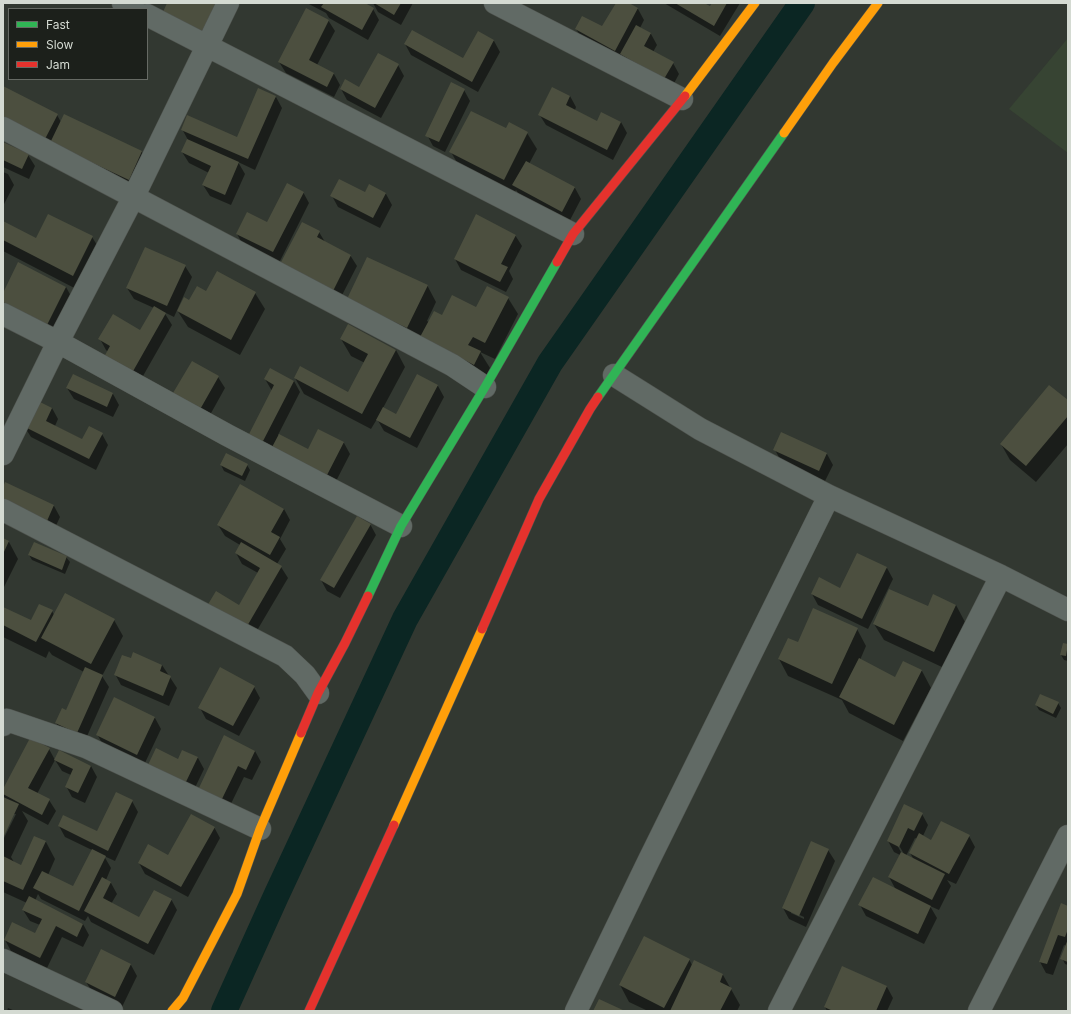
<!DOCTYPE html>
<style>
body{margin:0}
#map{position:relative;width:1071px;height:1014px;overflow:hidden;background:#323831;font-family:Inter,sans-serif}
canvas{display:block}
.frame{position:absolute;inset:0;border:4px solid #d4dad2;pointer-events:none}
.legend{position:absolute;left:8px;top:8px;width:140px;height:72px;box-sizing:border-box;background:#1c201b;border:1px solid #666a64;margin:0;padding:5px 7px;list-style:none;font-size:12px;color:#d4dad2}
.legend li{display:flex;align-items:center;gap:8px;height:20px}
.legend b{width:20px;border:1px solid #666a64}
</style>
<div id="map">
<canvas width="1071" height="1014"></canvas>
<div class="frame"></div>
<ul class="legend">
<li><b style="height:5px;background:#30b455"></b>Fast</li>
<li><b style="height:5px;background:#ff9f0a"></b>Slow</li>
<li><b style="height:5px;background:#e5322d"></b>Jam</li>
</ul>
</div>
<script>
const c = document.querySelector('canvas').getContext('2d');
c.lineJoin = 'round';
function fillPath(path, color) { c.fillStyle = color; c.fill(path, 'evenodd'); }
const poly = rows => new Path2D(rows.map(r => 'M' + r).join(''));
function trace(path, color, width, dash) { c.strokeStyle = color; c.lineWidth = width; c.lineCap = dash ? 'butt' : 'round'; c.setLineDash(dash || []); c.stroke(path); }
fillPath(poly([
 [1068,38,1068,153,1009,109]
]), '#374433');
fillPath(poly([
 [307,3,363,3,373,9,379,20,368,40,329,18,326,13],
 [373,3,413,3,401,25,378,12],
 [617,3,627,3,638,9,644,20,640,28,651,34,657,45,653,52,673,63,679,74,671,89,583,40,576,29,603,28],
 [664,3,702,3,711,8,713,3,740,3,720,36],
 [328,20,335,31,317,65,334,74,340,85,334,97,286,73,279,62],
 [478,32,494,41,500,52,478,92,411,55,405,44,463,60],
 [398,65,404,76,381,118,347,100,341,89,360,88],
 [3,87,57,115,61,122,64,116,142,152,151,169,138,196,3,125],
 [464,90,470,101,445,152,433,146,427,135],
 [570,96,576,107,575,110,597,122,621,122,627,133,613,160,546,125,539,114],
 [276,97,282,108,255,170,238,162,245,174,231,205,210,196,203,185,209,173,189,163,182,152,188,140,182,129,237,138],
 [506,130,527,133,537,149,529,164,575,188,581,199,569,222,520,196,516,190,513,196,460,168,451,152],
 [3,143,28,155,35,166,29,179,3,167],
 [3,172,8,174,14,185,3,206],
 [369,185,386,194,392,205,380,228,338,207,332,196,365,193],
 [303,192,309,203,279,263,243,245,237,234,267,223],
 [3,223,36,240,92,237,102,253,82,292,3,251],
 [319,232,325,242,350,255,357,266,339,301,288,275],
 [515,235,522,246,509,271,513,279,506,292,461,270,455,259],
 [185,266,192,277,174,317,164,312,172,325,139,383,106,350,100,339,141,331,154,308,134,299,127,288],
 [427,285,436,302,427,321,429,322,442,316,476,309,508,298,518,314,495,359,480,352,490,368,483,381,431,354,420,336,417,343,358,316],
 [66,287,72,298,53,335,3,305,3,295],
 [206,292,255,293,265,309,240,355,188,327,177,310,178,310,189,301],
 [341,339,396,350,405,367,383,408,396,415,418,375,438,386,444,397,417,448,384,431,377,419,371,429,304,394,295,378,349,393,365,363,351,356],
 [73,375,113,394,119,405,113,417,74,399,67,388],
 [218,377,225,388,205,424,178,409],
 [265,379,294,381,300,392,278,435,308,450,319,430,344,443,350,454,333,487,249,436,272,391],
 [1068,401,1068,444,1036,482,1010,460,1001,444],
 [52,408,58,419,55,426,83,440,102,434,108,445,96,470,31,437,24,426],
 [775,450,827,454,833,465,825,481,781,461],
 [221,465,247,465,250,470,245,481,224,471],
 [3,489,54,506,60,517,53,532],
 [284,509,290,520,280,539,286,549,277,564,281,567,288,578,252,639,239,606,258,573,242,564,236,553,240,545,225,536,218,525],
 [370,524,376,535,340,598,327,591,321,580],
 [3,539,9,542,18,559,3,589],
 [29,555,66,557,70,562,65,574,32,560],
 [887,568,893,579,868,629,818,605,812,594,840,589],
 [956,605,965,622,944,668,884,640,874,624,928,608],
 [3,608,32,622,52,611,54,615,114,620,123,636,102,676,109,687,84,743,63,734,56,723,66,711,84,672,52,655,49,651,46,658,3,637],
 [857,629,866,646,860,660,895,678,904,662,922,671,931,688,903,741,849,713,842,700,788,676,779,659,798,643],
 [1064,644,1068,645,1068,661,1064,660,1061,655],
 [162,665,177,688,169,706,121,685,115,674],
 [254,687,260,698,239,736,206,719,200,708],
 [114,698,155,718,161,729,144,765,103,745,97,734],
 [1058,703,1061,708,1056,718,1039,710,1036,705],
 [49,749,55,760,91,766,97,777,85,803,72,797,66,786,71,775,62,771,55,760,37,794,49,800,56,811,48,825,22,811,28,821,11,857,14,862,21,866,35,837,46,842,55,859,48,875,74,888,92,850,65,837,59,826,97,832,132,801,138,812,115,861,104,856,111,868,106,880,111,883,117,894,111,904,140,919,171,899,177,910,154,955,91,922,88,916,85,921,41,899,38,894,35,901,83,924,89,935,83,947,62,937,47,968,11,951,5,940,35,935,40,925,30,921,23,910,27,903,3,892,3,840,16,814,13,814,3,836,3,798,5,799,3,795,3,791],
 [183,751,198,758,204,769,191,796,178,760],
 [255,751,261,762,252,780,244,777,227,812,199,790],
 [922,814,928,825,923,836,932,841,969,836,975,847,956,884,947,880,951,886,939,910,930,906,937,918,924,944,866,916,860,905,896,890,889,877,900,855,894,852,888,841],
 [915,838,917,839,910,853,914,860,906,856],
 [897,842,904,854,902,854,896,843],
 [214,827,220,838,188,897,145,874,139,863,168,856],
 [828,850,835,861,806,927,789,919,783,908],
 [791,911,804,917,804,919,791,913],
 [1068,907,1068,965,1065,964,1062,958,1066,946,1064,945,1053,975,1046,973,1040,962],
 [101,951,131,965,137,976,122,1007,93,993,86,982],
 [689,959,692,965,723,975,740,1005,737,1011,648,1011,629,1002,620,985],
 [843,967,887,987,893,998,887,1011,827,1011,825,1007],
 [8,1008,15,1011,7,1011]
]), '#0007');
trace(poly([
 [224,1011,276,896,405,619,550,363,802,3]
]), '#0b2623', 26);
fillPath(poly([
 [167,3,216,3,202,31,163,12],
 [324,3,365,3,374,8,362,30,321,7],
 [374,3,401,3,394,15],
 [616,3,629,3,638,8,615,51,575,29,582,16,602,26],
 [675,3,704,3,710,6,712,3,727,3,714,26],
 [306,8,329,20,309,60,334,73,327,87,278,62],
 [636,25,651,33,644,46,674,62,664,79,620,54],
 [412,30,463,58,478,31,494,40,472,82,404,44],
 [378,53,399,64,375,108,340,89,345,79,359,87],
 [451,82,465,89,439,142,425,136],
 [3,86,58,114,45,139,3,118],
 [552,87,570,96,566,105,597,121,601,112,621,122,607,150,538,115],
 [258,88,276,96,248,159,181,130,187,115,237,137],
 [471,111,506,128,509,122,528,132,504,180,449,152],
 [64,114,142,151,129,180,50,143],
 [187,139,239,162,225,195,202,185,211,166,181,152],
 [3,142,29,154,22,169,3,160],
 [526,161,575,187,562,212,512,185],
 [339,179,365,192,369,184,386,193,373,218,330,196],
 [287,183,304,192,273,252,236,234,247,212,267,222],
 [48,214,93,236,73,276,3,240,3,221,36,238],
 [476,214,516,235,501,264,508,267,500,282,454,259],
 [302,222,320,231,317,237,351,255,333,291,280,264],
 [145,247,186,265,167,306,126,288],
 [367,257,428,285,407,328,347,299],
 [18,262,66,287,47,325,3,302,3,293],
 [217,271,256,292,231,340,177,311,184,297,189,300,197,286,206,291],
 [487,286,509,297,485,343,473,337,468,345,481,351,474,365,420,337,434,311,442,315,452,295,476,307],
 [154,306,166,313,132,373,104,357,110,346,98,339,113,314,140,330],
 [348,324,396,350,362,414,294,378,300,366,348,392,368,354,340,339],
 [192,361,219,376,198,413,170,398],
 [270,368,294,381,262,443,248,436,274,385,264,379],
 [73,374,113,393,107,407,66,388],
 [417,374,438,385,410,438,376,420,383,407,396,414],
 [1049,385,1068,400,1068,416,1026,466,1000,444],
 [36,400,52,408,46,421,82,439,89,426,103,433,89,459,23,426],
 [318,429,344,442,326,477,271,449,279,434,308,449],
 [781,432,827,453,819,471,773,450],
 [226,453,248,464,242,476,220,465],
 [5,482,54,505,47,521,3,501,3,487],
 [240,484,284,509,271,532,280,537,270,555,217,525],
 [357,516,371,524,334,588,320,580],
 [3,538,9,541,3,554],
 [34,542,67,556,62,570,28,555],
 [241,542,282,566,246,628,207,606,216,591,239,605,260,568,235,553],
 [857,553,887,567,862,619,811,594,819,577,840,588],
 [889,589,928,606,933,594,956,605,934,652,873,624],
 [65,593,115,619,91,664,41,638],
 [39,604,53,610,36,642,3,625,3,607,31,620],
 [813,608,858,628,832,684,778,659,788,638,798,642],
 [1063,643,1068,644,1066,656,1060,655],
 [133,652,162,665,160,671,171,676,163,696,114,675,122,655,131,658],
 [859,658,895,677,903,661,922,670,894,725,839,697],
 [85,667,103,675,77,733,55,723,62,708,66,710],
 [220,667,255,686,233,726,198,708],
 [1040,694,1059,702,1053,714,1035,705],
 [114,697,155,717,137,755,96,735],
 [224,735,255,751,246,770,238,766,221,801,198,790],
 [30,738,50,748,28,788,50,799,42,815,3,794,3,789],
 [156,748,178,759,182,750,198,757,184,786,147,767],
 [59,750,91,766,78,793,65,787,73,769,54,760],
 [116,792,133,800,108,851,58,826,63,815,97,831],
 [3,797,19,804,3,838],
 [904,804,923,813,914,831,908,828,899,847,887,841],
 [191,814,215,827,181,887,138,863,148,844,168,855],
 [941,821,970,835,949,874,909,853,919,833,931,840],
 [34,836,46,841,23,890,3,881,3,856,21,865],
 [811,841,829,849,799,916,782,908],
 [92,849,106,856,79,911,33,888,42,871,73,886],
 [901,852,945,874,932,900,888,877],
 [102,877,111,882,103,898,139,917,154,890,172,899,148,944,84,911],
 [873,877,931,906,918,934,858,905],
 [29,896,83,924,77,937,56,926,40,958,4,940,12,922,35,933,42,919,22,910],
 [1061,903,1068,906,1068,929,1065,937,1058,935,1047,964,1039,962],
 [644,936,690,959,664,1008,619,985],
 [1068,939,1068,962,1060,959],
 [101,949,131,964,115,997,85,982],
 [694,960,723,974,720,982,732,988,720,1011,670,1011],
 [842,966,887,986,876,1011,833,1011,824,1007],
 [599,999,625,1011,593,1011]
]), '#4c4f3f');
const street = poly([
 [123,3,134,9],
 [495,3,682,99],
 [147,15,573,234],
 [3,128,452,365,485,387],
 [3,314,58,342,227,435,401,526],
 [614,375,700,429,829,496,1001,576,1068,610],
 [3,454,58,342,134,196,228,3],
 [3,510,285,656,305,675,318,693],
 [3,725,7,720,86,747,260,829],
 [3,960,112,1011],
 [576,1011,649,860,829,496],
 [779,1011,1001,576],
 [979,1011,1068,836]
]);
const fast = poly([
 [598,397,784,133],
 [368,596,401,526,485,387,557,262]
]);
const slow = poly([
 [685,96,755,3],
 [784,133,833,63,878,3],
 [394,825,482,629],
 [172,1011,183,998,237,894,260,829,301,733]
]);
const jam = poly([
 [557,262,573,234,685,96],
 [482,629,539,499,590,409,598,397],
 [301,733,318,693,345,643,368,596],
 [309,1011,394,825]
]);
trace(street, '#50544f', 23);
trace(fast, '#50544f', 10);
trace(slow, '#50544f', 10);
trace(jam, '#50544f', 10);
trace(street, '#616a65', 22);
trace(fast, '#30b455', 9);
trace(slow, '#ff9f0a', 9);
trace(jam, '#e5322d', 9);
</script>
